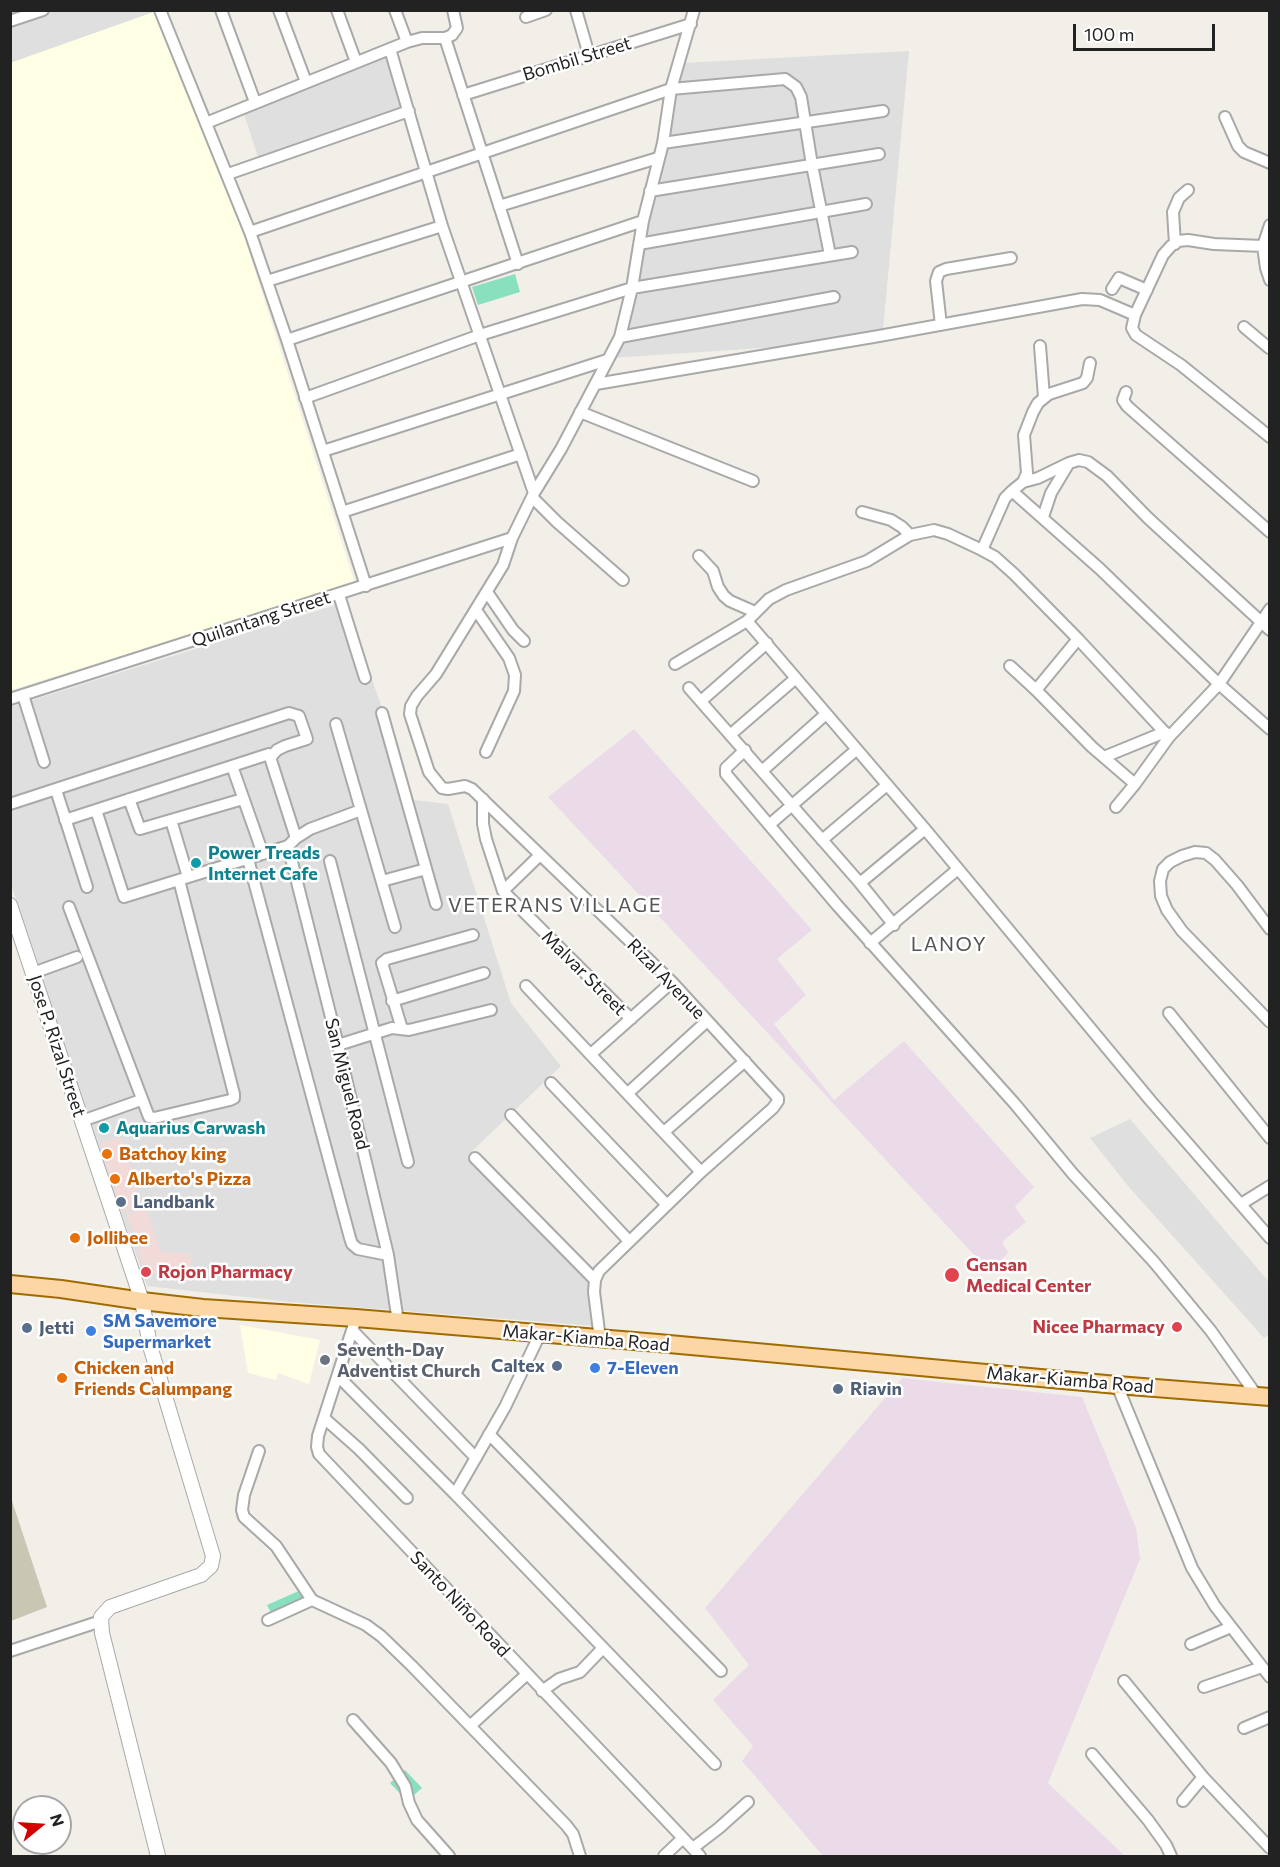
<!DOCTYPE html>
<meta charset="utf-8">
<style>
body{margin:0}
#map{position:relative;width:1280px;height:1867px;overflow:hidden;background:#f2efe9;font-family:Commissioner,sans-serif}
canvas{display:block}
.frame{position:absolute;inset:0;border:12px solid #222;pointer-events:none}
.north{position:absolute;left:12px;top:1795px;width:60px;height:60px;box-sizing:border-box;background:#fff;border:2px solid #a7a7a7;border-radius:50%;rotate:72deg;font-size:16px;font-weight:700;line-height:24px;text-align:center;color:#222}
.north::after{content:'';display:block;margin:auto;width:21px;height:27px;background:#d40000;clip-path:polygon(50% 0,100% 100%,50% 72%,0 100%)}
.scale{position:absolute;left:1073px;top:24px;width:142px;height:27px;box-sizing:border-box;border:3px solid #222;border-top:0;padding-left:8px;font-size:18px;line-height:21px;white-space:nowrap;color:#222;-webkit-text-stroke:4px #fff;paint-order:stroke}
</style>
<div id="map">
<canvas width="1280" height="1867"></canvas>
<div class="frame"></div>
<div class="north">N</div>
<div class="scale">100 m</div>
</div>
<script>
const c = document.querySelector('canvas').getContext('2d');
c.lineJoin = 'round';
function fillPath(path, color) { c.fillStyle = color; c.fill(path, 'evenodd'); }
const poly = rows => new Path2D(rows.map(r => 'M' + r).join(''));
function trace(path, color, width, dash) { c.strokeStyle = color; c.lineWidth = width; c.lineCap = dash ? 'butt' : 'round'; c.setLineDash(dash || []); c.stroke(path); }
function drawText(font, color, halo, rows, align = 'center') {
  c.font = font + ' Commissioner,sans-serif'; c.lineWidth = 5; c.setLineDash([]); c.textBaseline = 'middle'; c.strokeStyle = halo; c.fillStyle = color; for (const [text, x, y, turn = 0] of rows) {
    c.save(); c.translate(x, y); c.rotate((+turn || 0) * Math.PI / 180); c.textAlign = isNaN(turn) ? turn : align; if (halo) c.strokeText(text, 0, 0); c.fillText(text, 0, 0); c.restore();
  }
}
fillPath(poly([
 [154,10,154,12,11,63,10,11],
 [909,51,882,340,611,358,683,63],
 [388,53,405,109,258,157,243,111],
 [345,602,414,800,448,804,511,1003,561,1066,468,1155,590,1280,595,1326,290,1302,147,1286,97,1143,11,884,10,707],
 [1130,1119,1269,1282,1269,1334,1264,1338,1128,1186,1090,1138]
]), '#e0dfdf');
fillPath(poly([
 [120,1137,142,1205,122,1212,100,1144],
 [145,1208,161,1252,189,1253,195,1277,145,1272,127,1214]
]), '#f2dad9');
fillPath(poly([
 [634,729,812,930,777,959,806,995,774,1024,834,1100,904,1041,1034,1187,1015,1207,1026,1222,1002,1242,1008,1253,990,1272,548,797],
 [902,1378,1082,1397,1136,1528,1140,1559,1048,1783,1125,1856,823,1856,742,1761,753,1746,713,1700,749,1665,705,1608]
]), '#ebdbe8');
fillPath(poly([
 [154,12,243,233,355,584,11,690,10,63],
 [240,1325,320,1340,309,1384,278,1373,276,1380,248,1373]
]), '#ffffe5');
fillPath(poly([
 [10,1495,47,1607,11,1621,10,1621]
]), '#c7c7b4');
fillPath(poly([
 [515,274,520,292,478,305,472,287],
 [301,1590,307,1604,274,1619,267,1605],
 [405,1770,422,1788,407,1801,390,1783]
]), '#88e0be');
const minor = poly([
 [160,10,250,232,287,340,366,586],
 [221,10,255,102],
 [279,10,306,82],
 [337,10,356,62],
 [395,10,407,42],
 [576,10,589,55],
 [526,17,546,10],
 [10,21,43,10],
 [445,38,518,264],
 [390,49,442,226,534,493],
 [463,95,691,24],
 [1225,117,1238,146,1244,152,1270,163],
 [206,123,407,42,422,38,445,38,452,35,457,28,453,10],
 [663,143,883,111],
 [228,174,409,111],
 [650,191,879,154],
 [499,206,658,158],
 [1270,225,1263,246,1214,244,1188,240,1178,241,1171,246,1163,255,1135,315,1132,328,1136,335,1181,365,1270,437],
 [250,232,671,89,785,79,796,87,801,97,812,165,830,255],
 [639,244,866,204],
 [1175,244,1173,212,1179,198,1188,190],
 [1269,245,1263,246,1266,268,1270,280],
 [267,281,442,226],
 [1112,289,1119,278,1147,290],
 [941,325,936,281,939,272,946,269,1011,258],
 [1244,327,1269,348],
 [620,337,834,297],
 [287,340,643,221],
 [1040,346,1044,397],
 [596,384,879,336,1082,299,1100,300,1135,315],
 [1126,392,1123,400,1127,406,1270,532],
 [305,398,480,335,632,288,852,252],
 [580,412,753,481],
 [323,451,607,360],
 [1023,482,1027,473,1024,435,1033,412,1038,403,1049,394,1083,383,1087,378,1090,363],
 [1012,491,1100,569,1219,684,1270,729],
 [532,497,557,522,623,580],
 [342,512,521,454],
 [862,512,891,520,902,527,910,535],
 [1043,517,1051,493,1069,463],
 [982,550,995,557,1014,574,1078,639,1169,737],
 [699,556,713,571,718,587,724,596,730,601,755,612],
 [487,592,513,630,524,641],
 [339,595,365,678],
 [476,610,509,658,515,675,514,691,486,752],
 [747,621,925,829,1150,1100,1270,1238],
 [675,664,747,621,769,599,786,590,867,561,910,535,934,530,948,534,982,550,1005,498,1012,491,1023,482,1038,478,1069,463,1079,460,1088,462,1107,476,1148,518,1270,630],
 [1010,666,1036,690,1092,747,1135,784],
 [689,688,860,883,894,925],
 [1036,690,1078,639],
 [23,695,44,762],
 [10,699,512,538],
 [701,701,767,643],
 [382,713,436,904],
 [336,724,395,927],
 [730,735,796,678],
 [745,750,726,768,726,774,837,905,1015,1104,1073,1174,1154,1262,1211,1331,1257,1396],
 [1104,757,1165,732],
 [232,766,263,854],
 [762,771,826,714],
 [56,790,87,887],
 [129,799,140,829,243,799],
 [483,799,483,824,486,839,503,891,631,1019],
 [10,804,289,713,299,716,307,739,285,746,277,750,270,758],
 [1116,807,1135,784,1169,737,1219,684,1270,609],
 [96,810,124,897,288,846,296,838,310,829,361,810],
 [65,820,269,754,296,838],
 [171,820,188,877],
 [769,825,856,750],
 [822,840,887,785],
 [288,846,338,1045,388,1255,398,1322],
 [248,859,350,1238,352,1244,358,1249,388,1255],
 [330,861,408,1162],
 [382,881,426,869],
 [860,883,925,829],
 [503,891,540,855],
 [69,907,149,1117,154,1118,230,1100,234,1098,234,1094,179,880],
 [1270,929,1237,885,1215,860,1206,853,1195,852,1182,856,1170,862,1163,869,1160,881,1161,896,1167,910,1182,931,1270,1022],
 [870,943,958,869],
 [33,973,77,957],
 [526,986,701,1172],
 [392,1001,484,973],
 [1169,1013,1270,1138],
 [402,1029,382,963,387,959,473,935],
 [338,1045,392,1028,409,1030,491,1010],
 [591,1054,672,982],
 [551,1083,667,1205],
 [628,1093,707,1021],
 [511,1115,629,1241],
 [82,1121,141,1100],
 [664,1132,745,1061],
 [475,1158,595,1280],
 [1241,1204,1270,1186],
 [356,1318,318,1436,317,1447,319,1454,700,1856],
 [353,1331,476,1458],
 [540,1334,505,1407,455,1494,715,1764],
 [600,1339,594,1292,595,1280,599,1271,701,1172,773,1108,778,1101,778,1098,672,982,472,789,465,786,448,789,442,788,429,772,410,714,411,706,417,696,436,674,503,565,512,538,534,493,561,449,620,337,632,288,643,221,663,143,671,89,694,10],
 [338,1376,455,1494],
 [1117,1385,1192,1568,1215,1606,1270,1677],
 [324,1418,359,1449,407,1498],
 [489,1434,721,1671],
 [259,1451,244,1495,242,1510,244,1517,276,1546,312,1600,366,1625,381,1636,412,1666,566,1825,573,1834,580,1856],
 [268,1620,312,1600],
 [1191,1644,1231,1627],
 [10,1651,101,1621],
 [1124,1681,1203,1777,1270,1848],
 [1204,1687,1262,1667],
 [542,1691,559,1679,580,1672,603,1648],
 [353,1720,391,1763,405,1786,409,1803,417,1820,449,1856],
 [470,1726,526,1675],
 [1244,1728,1270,1717],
 [1092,1754,1148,1820,1166,1845,1171,1856],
 [1183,1801,1203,1777],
 [693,1848,719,1828,748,1802],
 [664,1856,683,1838]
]);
const tertiary = poly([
 [10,905,142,1301,150,1346,213,1556,211,1566,201,1575,110,1607,101,1617,102,1633,158,1856]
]);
const primary = poly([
 [10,1284,61,1289,142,1301,203,1308,356,1318,658,1343,1117,1385,1270,1397]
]);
trace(minor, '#a9a9a9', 14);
trace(tertiary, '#a9a9a9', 16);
trace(primary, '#a06b00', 20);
trace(minor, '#fff', 10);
trace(tertiary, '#fff', 14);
trace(primary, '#fcd6a4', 16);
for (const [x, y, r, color] of [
 [196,863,6,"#0f9aa8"],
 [104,1128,6,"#0f9aa8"],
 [107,1154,6,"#e8710a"],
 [115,1179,6,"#e8710a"],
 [121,1202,6,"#5c6f8a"],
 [75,1238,6,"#e8710a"],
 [146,1272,6,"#e0444e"],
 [952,1275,8,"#e0444e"],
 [1177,1327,6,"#e0444e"],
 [27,1328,6,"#5c6f8a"],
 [91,1331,6,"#3f7fe0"],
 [325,1360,6,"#6b7280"],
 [557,1366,6,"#5c6f8a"],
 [595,1368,6,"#3f7fe0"],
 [62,1378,6,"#e8710a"],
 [838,1389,6,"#5c6f8a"]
]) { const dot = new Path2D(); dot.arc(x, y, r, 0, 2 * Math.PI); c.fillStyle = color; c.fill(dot); trace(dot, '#fff', 2); }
drawText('18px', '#222', '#fff', [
 ["Bombil Street",577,59,-17],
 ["Quilantang Street",261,619,-18],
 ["Malvar Street",584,973,45],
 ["Rizal Avenue",666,979,46],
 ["Jose P. Rizal Street",57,1046,72],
 ["San Miguel Road",347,1084,76],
 ["Makar-Kiamba Road",586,1338,5],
 ["Makar-Kiamba Road",1070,1380,5],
 ["Santo Niño Road",460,1604,47]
]);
drawText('bold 18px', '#0d838f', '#fff', [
 ["Power Treads",208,853],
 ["Internet Cafe",208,874],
 ["Aquarius Carwash",116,1128]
], 'left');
drawText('bold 18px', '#c56008', '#fff', [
 ["Batchoy king",119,1154],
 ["Alberto's Pizza",127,1179],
 ["Jollibee",87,1238],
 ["Chicken and",74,1368],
 ["Friends Calumpang",74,1389]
], 'left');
drawText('bold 18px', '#4e5e75', '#fff', [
 ["Landbank",133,1202],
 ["Jetti",39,1328],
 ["Caltex",545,1366,"right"],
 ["Riavin",850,1389]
], 'left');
drawText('bold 18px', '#be3a42', '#fff', [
 ["Gensan",966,1265],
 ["Medical Center",966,1286],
 ["Rojon Pharmacy",158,1272],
 ["Nicee Pharmacy",1165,1327,"right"]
], 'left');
drawText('bold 18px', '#366cbe', '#fff', [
 ["SM Savemore",103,1321],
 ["Supermarket",103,1342],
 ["7-Eleven",607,1368]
], 'left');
drawText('bold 18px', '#5b616d', '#fff', [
 ["Seventh-Day",337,1350],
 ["Adventist Church",337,1371]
], 'left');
c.letterSpacing = '1.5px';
drawText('20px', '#555', '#fff', [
 ["VETERANS VILLAGE",555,905],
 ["LANOY",949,944]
]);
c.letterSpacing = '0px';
</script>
